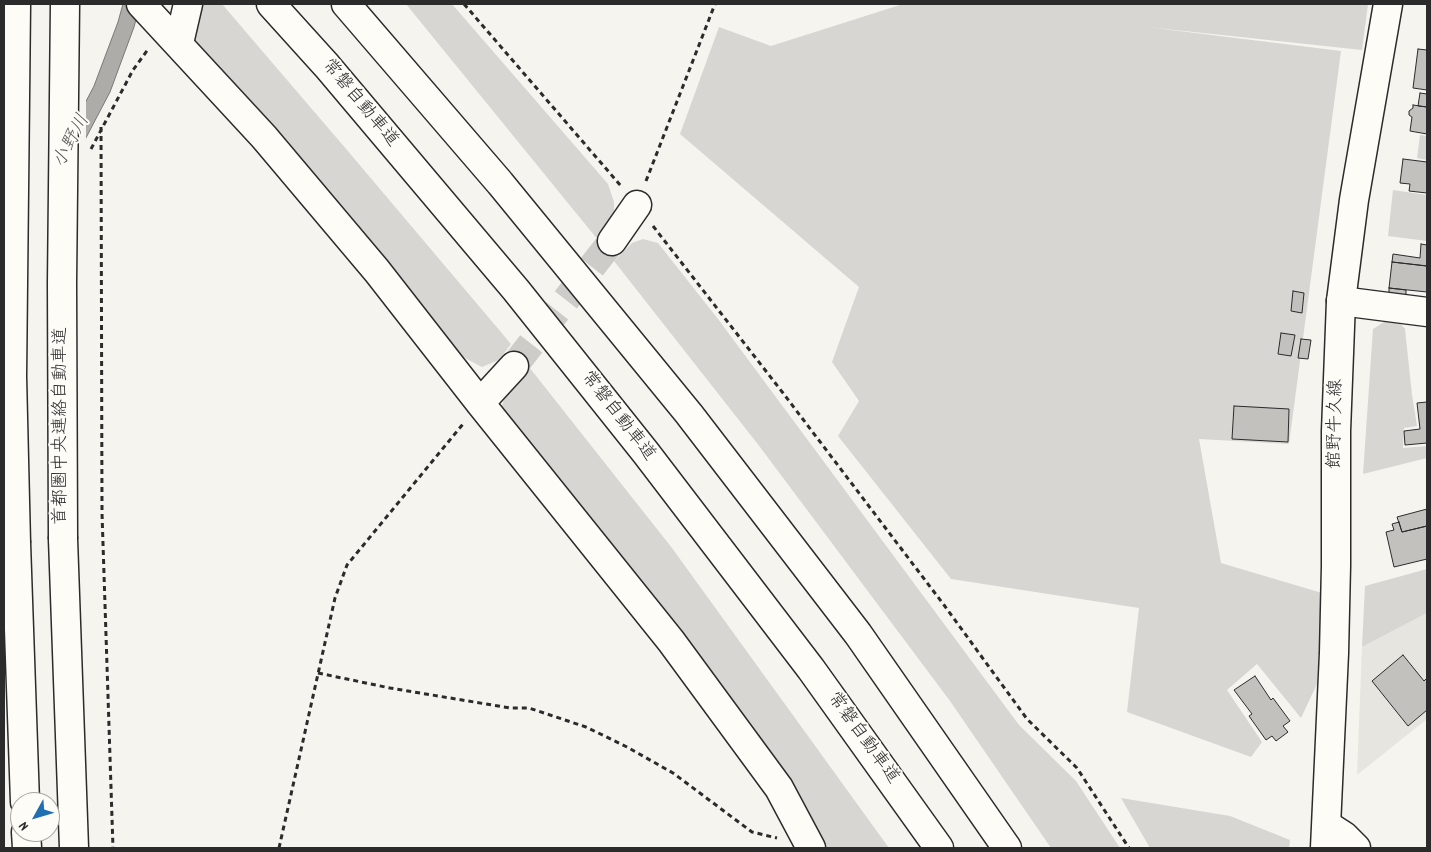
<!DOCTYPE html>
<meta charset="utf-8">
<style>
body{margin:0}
#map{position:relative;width:1431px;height:852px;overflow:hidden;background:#f5f4ef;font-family:Dekko,sans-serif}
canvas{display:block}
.frame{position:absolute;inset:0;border:5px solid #2b2b2b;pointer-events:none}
.north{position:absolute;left:10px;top:792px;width:50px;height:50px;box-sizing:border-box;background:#fdfcf7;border:1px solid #a9a8a5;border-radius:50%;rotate:231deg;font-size:14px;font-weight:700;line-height:20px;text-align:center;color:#2b2b2b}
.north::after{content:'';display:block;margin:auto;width:18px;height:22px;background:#1f6fb2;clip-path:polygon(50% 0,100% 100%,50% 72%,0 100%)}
</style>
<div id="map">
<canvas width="1431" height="852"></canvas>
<div class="frame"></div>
<div class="north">N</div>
</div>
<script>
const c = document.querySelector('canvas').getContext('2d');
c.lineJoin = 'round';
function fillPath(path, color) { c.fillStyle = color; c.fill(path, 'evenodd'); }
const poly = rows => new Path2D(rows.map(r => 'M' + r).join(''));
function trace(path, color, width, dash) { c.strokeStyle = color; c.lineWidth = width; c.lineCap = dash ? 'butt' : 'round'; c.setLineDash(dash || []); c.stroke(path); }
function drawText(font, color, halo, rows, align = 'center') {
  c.font = font + ' Dekko,"Klee One",sans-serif'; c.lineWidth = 4; c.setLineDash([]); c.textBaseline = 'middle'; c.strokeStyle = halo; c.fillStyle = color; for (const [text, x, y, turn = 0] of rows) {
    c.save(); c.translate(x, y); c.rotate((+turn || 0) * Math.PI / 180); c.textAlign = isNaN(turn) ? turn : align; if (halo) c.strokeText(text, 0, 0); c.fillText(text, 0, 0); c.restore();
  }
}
fillPath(poly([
 [1427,613,1427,719,1357,775,1362,647]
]), '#e6e5e0');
fillPath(poly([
 [197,4,222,4,347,150,511,344,499,360,482,367,463,357,188,36],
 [406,4,452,4,608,184,614,202,614,217,598,240],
 [903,4,1368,4,1362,50,1147,27,1341,51,1289,444,1199,439,1221,563,1322,593,1317,684,1301,718,1257,664,1227,690,1262,742,1251,757,1127,712,1139,608,951,579,838,436,859,401,832,362,859,287,680,134,719,27,771,46],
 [1420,135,1427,136,1427,160,1417,158],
 [1393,190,1427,195,1427,241,1388,236],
 [643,239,658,243,718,319,1019,725,1076,781,1120,848,1051,848,950,701,760,447,614,261,632,243],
 [1396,319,1405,329,1412,395,1417,426,1404,428,1403,448,1427,446,1427,458,1363,474,1373,329,1387,320],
 [529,367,672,548,889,848,824,848,511,423,502,406,508,384],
 [1427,569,1427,613,1362,647,1365,586],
 [1121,798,1230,816,1290,840,1289,848,1150,848]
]), '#d7d6d2');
const water = poly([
 [123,4,140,4,134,27,110,92,4,294,4,257,94,86,118,22,123,4]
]);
fillPath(water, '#adaca9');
trace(water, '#797877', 1);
fillPath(poly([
 [86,96,86,143,6,295,4,252]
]), '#f5f4ef');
const building = poly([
 [1418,49,1427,50,1427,90,1413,88,1418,49],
 [1420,93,1427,94,1427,107,1418,106,1420,93],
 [1413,105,1427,107,1427,134,1410,131,1412,117,1409,115,1409,111,1413,108,1413,105],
 [1403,159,1427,162,1427,193,1409,191,1410,184,1400,183,1403,159],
 [1421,244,1427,245,1427,266,1392,262,1393,254,1420,258,1421,244],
 [1392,262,1427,266,1427,292,1389,288,1392,262],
 [1389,288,1406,290,1406,296,1389,294,1389,288],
 [1293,291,1304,293,1302,313,1291,311,1293,291],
 [1281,333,1295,335,1291,356,1278,354,1281,333],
 [1301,339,1311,340,1308,359,1298,358,1301,339],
 [1427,402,1427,443,1405,445,1404,431,1420,429,1417,403,1427,402],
 [1234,406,1289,409,1288,442,1232,439,1234,406],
 [1427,509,1427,526,1402,532,1397,517,1427,509],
 [1399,522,1402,532,1427,526,1427,559,1394,567,1386,532,1394,530,1392,524,1399,522],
 [1403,655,1424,681,1427,678,1427,710,1408,726,1372,681,1403,655],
 [1255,676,1271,700,1273,698,1290,721,1283,726,1288,732,1276,741,1272,736,1266,740,1249,716,1252,714,1234,690,1255,676]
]);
fillPath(building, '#c2c1be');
trace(building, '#2b2b2b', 1);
trace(poly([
 [514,366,612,241]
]), '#cdccc8', 28, [28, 14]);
const street = poly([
 [141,4,264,137,377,271,480,403,671,641,779,788,811,848],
 [179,43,188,4],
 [612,241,637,205],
 [1341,301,1427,312],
 [480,403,514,366],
 [1327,825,1344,836,1356,848]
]);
const secondary = poly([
 [1325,848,1334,653,1336,566,1336,431,1341,301,1354,200,1388,4]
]);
const highway = poly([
 [271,4,327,66,516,290,646,453,811,669,939,848],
 [346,4,500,183,689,414,858,634,1007,848],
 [63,539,74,848],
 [16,543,25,802],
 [26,832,27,848]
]);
trace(street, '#2b2b2b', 31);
trace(secondary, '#2b2b2b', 31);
trace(highway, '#2b2b2b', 31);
trace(poly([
 [464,4,621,186],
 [101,127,102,513,113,848],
 [91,149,133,70,149,48],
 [646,181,715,4],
 [653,226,783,393,944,605,1027,719,1077,768,1129,848],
 [318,673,390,688,510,708,529,708,586,727,627,747,673,773,752,832,777,838],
 [279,848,335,598,347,565,463,424]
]), '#2b2b2b', 3, [5, 4]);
trace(street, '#fdfcf7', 28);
trace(secondary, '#fdfcf7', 28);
trace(highway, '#fdfcf7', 28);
const highwayBridge = poly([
 [16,4,12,376,16,543],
 [63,539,62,283,65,4]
]);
trace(highwayBridge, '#2b2b2b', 31, []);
trace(highwayBridge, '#fdfcf7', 28);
drawText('18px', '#2b2b2b', '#fdfcf7', [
 ["常磐自動車道",359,104,50],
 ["常磐自動車道",617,417,52],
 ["館野牛久線",1337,424,-89],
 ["首都圏中央連絡自動車道",63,426,-90],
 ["常磐自動車道",862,739,54]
]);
drawText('italic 19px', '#585857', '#fdfcf7', [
 ["小野川",73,142,-62]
]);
</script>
